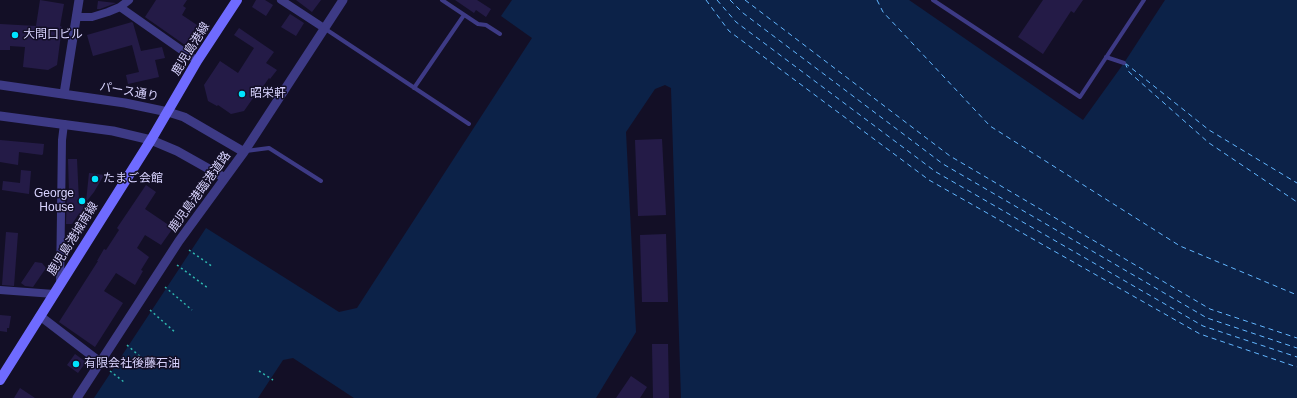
<!DOCTYPE html>
<meta charset="utf-8">
<style>
body{margin:0}
canvas{display:block;background:#130f26}
</style>
<canvas width="1297" height="398"></canvas>
<script>
const c = document.querySelector('canvas').getContext('2d');
c.lineJoin = 'round';
function fillPath(path, color) { c.fillStyle = color; c.fill(path, 'evenodd'); }
const poly = rows => new Path2D(rows.map(r => 'M' + r).join(''));
function trace(path, color, width, dash) { c.strokeStyle = color; c.lineWidth = width; c.lineCap = dash ? 'butt' : 'round'; c.setLineDash(dash || []); c.stroke(path); }
function drawText(font, color, halo, rows, align = 'center') {
  c.font = font + ' Arial,"Noto Sans JP",sans-serif'; c.lineWidth = 3; c.setLineDash([]); c.textBaseline = 'middle'; c.strokeStyle = halo; c.fillStyle = color; for (const [text, x, y, turn = 0] of rows) {
    c.save(); c.translate(x, y); c.rotate((+turn || 0) * Math.PI / 180); c.textAlign = isNaN(turn) ? turn : align; if (halo) c.strokeText(text, 0, 0); c.fillText(text, 0, 0); c.restore();
  }
}
fillPath(poly([
 [512,0,909,0,1083,120,1124,63,1165,0,1297,0,1297,398,681,398,671,88,665,85,655,89,626,132,636,332,596,398,354,398,293,358,283,360,258,398,94,398,206,228,339,312,357,308,532,38,501,16]
]), '#0c2248');
trace(poly([
 [706,0,729,31,929,180,1200,334,1297,367],
 [717,0,736,22,936,172,1203,326,1297,357],
 [730,0,743,13,943,164,1207,318,1297,348],
 [745,0,950,156,1210,309,1297,338],
 [877,0,883,12,990,126,1180,246,1297,295],
 [1125,63,1129,72,1209,143,1297,202],
 [1125,63,1209,130,1297,183]
]), '#62b6ff', 1, [5, 4]);
fillPath(poly([
 [40,0,64,4,60,26,62,27,57,65,48,70,23,67,25,47,10,46,10,50,0,50,0,24,36,26],
 [156,0,187,0,183,6,186,8,182,15,197,25,185,45,145,17],
 [256,0,265,0,273,5,266,16,252,7],
 [296,0,321,0,312,12],
 [455,0,477,0,491,9,486,17,476,10,474,13],
 [1043,0,1083,0,1074,13,1071,11,1043,54,1018,37],
 [98,1,116,3,100,9,97,9],
 [290,14,304,23,296,36,281,27],
 [132,22,133,23,141,51,162,47,165,58,155,60,159,77,128,84,126,75,139,72,132,45,93,56,87,35],
 [239,28,274,52,266,63,277,70,270,79,269,78,259,92,258,91,244,111,231,114,218,105,217,106,208,101,204,85,220,61,238,73,254,48,234,35],
 [662,139,666,215,638,216,635,140],
 [0,140,44,144,43,154,42,155,19,152,18,165,0,162],
 [68,159,77,159,79,202,86,202,89,173,104,175,94,192,86,202,80,215,78,215,72,224,66,224,67,192,69,191],
 [21,170,31,171,29,194,2,190,3,181,20,183],
 [146,185,156,192,145,209,173,228,161,245,145,235,137,248,149,257,141,270,143,271,135,285,116,273,104,291,123,303,95,347,59,322,98,261,97,261,104,249,106,250,119,230,117,228],
 [6,232,18,233,14,286,2,285],
 [666,234,668,302,642,302,640,235],
 [35,262,42,263,46,268,33,287,25,286,21,283],
 [0,315,11,316,9,328,7,328,7,332,0,331],
 [652,344,668,344,669,398,653,398],
 [75,354,86,362,78,373,67,365],
 [631,376,647,387,640,398,616,398],
 [20,388,35,398,14,398]
]), '#241b47');
trace(poly([
 [189,250,213,267],
 [177,265,208,288],
 [165,287,192,310],
 [150,310,176,333],
 [127,345,144,360],
 [110,371,124,382],
 [259,371,273,380]
]), '#2fb8b0', 1.5, [2, 3]);
trace(poly([
 [442,0,478,24,486,25,500,34],
 [933,0,1080,97,1144,0],
 [324,28,469,124],
 [1106,57,1124,63],
 [414,88,464,15],
 [246,151,269,148,321,181]
]), '#3d3a85', 4);
trace(poly([
 [281,0,324,28],
 [120,7,197,61],
 [76,17,92,17,108,12,120,7,129,0],
 [60,285,62,140,64,124],
 [0,290,54,294]
]), '#3d3a85', 8);
trace(poly([
 [0,85,125,103,168,112,184,117,244,152],
 [64,94,79,0],
 [0,116,113,131,151,140,177,151,225,178],
 [40,316,100,362],
 [77,398,179,241,244,152,343,0]
]), '#3d3a85', 9);
trace(poly([
 [0,380,151,140,197,61,237,0]
]), '#6f6bff', 10);
for (const [x, y, r, color] of [
 [15,35,4,"#00e5ff"],
 [242,94,4,"#00e5ff"],
 [95,179,4,"#00e5ff"],
 [82,201,4,"#00e5ff"],
 [76,364,4,"#00e5ff"]
]) { const dot = new Path2D(); dot.arc(x, y, r, 0, 2 * Math.PI); c.fillStyle = color; c.fill(dot); trace(dot, '#130f26', 1.5); }
drawText('12px', '#d9d4ff', '#130f26', [
 ["大問口ビル",23,35],
 ["昭栄軒",250,94],
 ["たまご会館",103,179],
 ["George",74,194,"right"],
 ["House",74,208,"right"],
 ["有限会社後藤石油",84,364]
], 'left');
drawText('12px', '#d9d4ff', '#130f26', [
 ["鹿児島港線",191,49,-58],
 ["パース通り",129,92,10],
 ["鹿児島港臨港道路",200,192,-54],
 ["鹿児島港城南線",73,239,-58]
]);
</script>
